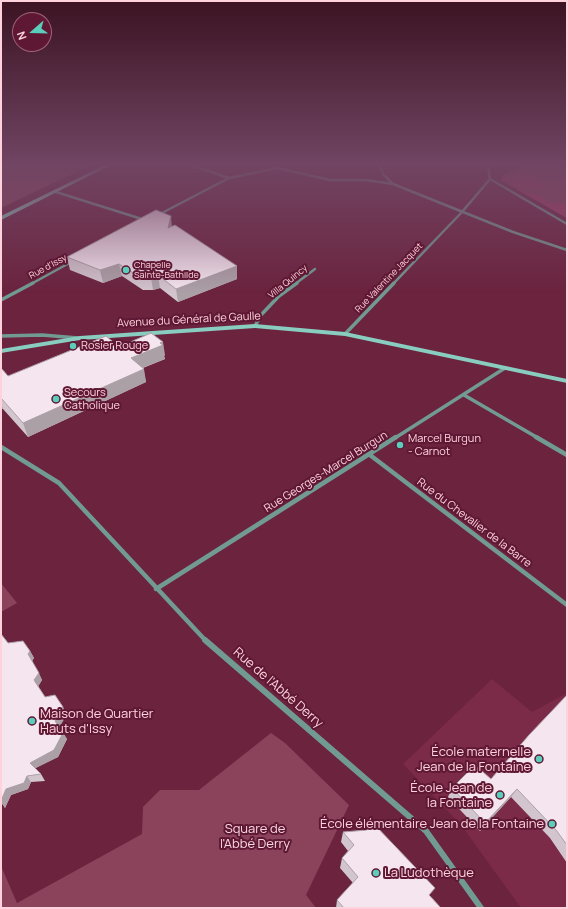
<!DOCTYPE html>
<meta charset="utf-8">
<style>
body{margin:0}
#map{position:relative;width:568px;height:909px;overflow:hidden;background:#6b233e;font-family:Manrope,sans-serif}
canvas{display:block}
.frame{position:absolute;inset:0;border:2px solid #ffd2dd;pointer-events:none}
.north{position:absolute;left:12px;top:12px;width:40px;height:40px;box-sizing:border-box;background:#5f1834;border:1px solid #9f6278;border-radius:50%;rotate:250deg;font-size:11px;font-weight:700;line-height:16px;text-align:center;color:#ffd2dd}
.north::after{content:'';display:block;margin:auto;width:14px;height:18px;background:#5bcebb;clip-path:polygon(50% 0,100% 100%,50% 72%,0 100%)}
</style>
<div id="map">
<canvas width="568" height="909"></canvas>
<div class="frame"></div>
<div class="north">N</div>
</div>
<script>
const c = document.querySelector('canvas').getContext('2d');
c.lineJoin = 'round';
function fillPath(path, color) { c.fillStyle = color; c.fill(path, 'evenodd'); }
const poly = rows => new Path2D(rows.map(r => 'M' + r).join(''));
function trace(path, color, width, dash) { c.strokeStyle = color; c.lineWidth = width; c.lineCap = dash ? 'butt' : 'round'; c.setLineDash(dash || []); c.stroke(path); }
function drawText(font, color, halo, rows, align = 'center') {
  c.font = font + ' Manrope,sans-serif'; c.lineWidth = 4; c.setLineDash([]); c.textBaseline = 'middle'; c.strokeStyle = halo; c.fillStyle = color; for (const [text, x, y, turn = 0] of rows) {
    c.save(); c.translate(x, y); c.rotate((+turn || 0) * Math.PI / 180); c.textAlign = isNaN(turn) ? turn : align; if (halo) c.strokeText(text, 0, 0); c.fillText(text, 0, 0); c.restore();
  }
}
fillPath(poly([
 [492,679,532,712,567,693,567,908,521,908,461,825,403,764]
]), '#7b2a48');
fillPath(poly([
 [1,166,89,166,1,208],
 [522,166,561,166,567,169,567,218,501,180,503,175],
 [1,583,17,603,1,612],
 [271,733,285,743,349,805,306,895,316,908,1,908,1,866,17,903,142,834,143,807,160,790,199,790]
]), '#8b435b');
fillPath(poly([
 [516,170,530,175,545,187,539,189,511,186,501,180,503,175],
 [516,189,523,189,545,198,547,203,567,204,567,218]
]), '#aa3963');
trace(poly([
 [194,166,229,178],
 [380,166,383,174,393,184],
 [488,166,490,179],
 [490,179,567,224],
 [56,192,145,220],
 [158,215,229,178,278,168,330,180,366,180,393,184,513,232,567,250],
 [31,284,73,261],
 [295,284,315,269],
 [393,284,462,212,490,179]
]), '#719b92', 2.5);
trace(poly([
 [1,300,33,283],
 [255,326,261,315,279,296,297,283],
 [345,334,394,283],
 [1,336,42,335,78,338],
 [464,395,538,438],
 [395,438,505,368]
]), '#719b92', 3.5);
trace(poly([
 [536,437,567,455],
 [1,447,59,483,206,641],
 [370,455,567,605],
 [156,589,396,437]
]), '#719b92', 4.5);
trace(poly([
 [205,640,426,831,481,908]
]), '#719b92', 6);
fillPath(poly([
 [103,166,109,166,1,220,1,216,103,166],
 [255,324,345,332,567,379,567,383,345,336,255,328,80,340,1,353,1,349,80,336,255,324]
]), '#89cdc0');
fillPath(poly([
 [172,226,237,266,237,279,178,302,160,288,153,290,143,290,122,276,103,283,70,270,67,257],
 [119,347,165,355,164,356,165,359,143,368,146,382,28,437,3,409,1,409,1,368,8,376],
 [1,634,8,643,30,651,34,658,32,661,42,680,38,686,45,697,67,714,59,727,67,739,58,757,35,768,41,774,45,781,31,782,28,789,11,795,5,808,1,802],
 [567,695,567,863,550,838,511,797,480,831,448,797,452,788,491,779],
 [343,832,430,896,441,908,336,908,337,900,353,883,340,868,342,858,348,851,341,842]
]), '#d3c5ce');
fillPath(poly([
 [171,216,172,228,168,228],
 [119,264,122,276,103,283,100,270],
 [237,266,237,279,178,302,176,289],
 [158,275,160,288,153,290,151,278],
 [163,342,165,355,164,356,165,359,134,371,131,358],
 [144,369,146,382,28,437,23,423],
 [1,403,3,409,1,409],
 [30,651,34,658,32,661,28,654],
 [39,673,42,680,38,687,34,680],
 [63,707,67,714,59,728,55,721],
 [63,733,67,739,58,757,34,769,30,763],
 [27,776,31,782,28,789,11,795,5,808,1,801,6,789],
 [517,789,511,797,480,831,485,823]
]), '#aca0a7');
const building = poly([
 [156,210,171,216,168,228,175,225,237,266,176,289,158,275,151,278,140,277,119,264,100,270,67,257,156,210],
 [151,333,163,342,160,343,163,345,131,358,144,369,23,423,1,398,1,368,8,376,106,336,119,347,151,333],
 [1,634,8,643,23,641,30,651,28,654,39,673,34,680,45,697,55,695,63,707,55,721,63,733,54,750,30,763,41,774,27,776,24,783,6,789,1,801,1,634],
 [567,695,567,845,556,830,517,789,485,823,452,788,475,765,491,779,529,735,567,695],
 [373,823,435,888,429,895,441,908,344,908,337,900,358,877,342,858,354,845,343,832,367,830,373,823]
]);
fillPath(building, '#f5e5ef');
trace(building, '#aca0a7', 1);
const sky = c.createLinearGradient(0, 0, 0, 294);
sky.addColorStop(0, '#3b1322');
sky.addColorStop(0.56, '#714563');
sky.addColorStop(1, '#71456300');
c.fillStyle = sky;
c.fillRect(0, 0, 568, 294);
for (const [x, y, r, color] of [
 [126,270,4,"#5bcebb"],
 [73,346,4,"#5bcebb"],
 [56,399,4,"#5bcebb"],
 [400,445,4,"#5bcebb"],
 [32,721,4,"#5bcebb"],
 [539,759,4,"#5bcebb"],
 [500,795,4,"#5bcebb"],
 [552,824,4,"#5bcebb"],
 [376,873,4,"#5bcebb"]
]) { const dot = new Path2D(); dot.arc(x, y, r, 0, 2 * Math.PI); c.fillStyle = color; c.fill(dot); trace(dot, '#5f1834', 1.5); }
drawText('9px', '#ffd2dd', '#5f1834', [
 ["Chapelle",134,265],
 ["Sainte-Bathilde",134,275]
], 'left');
drawText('9px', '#ffd2dd', '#5f1834', [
 ["Rue d'Issy",48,267,-28],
 ["Rue Valentine Jacquet",389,278,-46],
 ["Villa Quincy",288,282,-39]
]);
drawText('11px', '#ffd2dd', '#5f1834', [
 ["Avenue du Général de Gaulle",189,320,-3],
 ["Rue Georges-Marcel Burgun",326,472,-32],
 ["Rue du Chevalier de la Barre",474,523,37]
]);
drawText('11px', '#ffd2dd', '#5f1834', [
 ["Rosier Rouge",81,346],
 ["Secours",64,393],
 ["Catholique",64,406],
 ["Marcel Burgun",408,439],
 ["- Carnot",408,452]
], 'left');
drawText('13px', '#ffd2dd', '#5f1834', [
 ["Rue de l'Abbé Derry",278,688,41]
]);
drawText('13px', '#ffd2dd', '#5f1834', [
 ["Maison de Quartier",40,714,"left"],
 ["Hauts d'Issy",40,729,"left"],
 ["École maternelle",531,752],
 ["Jean de la Fontaine",531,767],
 ["École Jean de",492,788],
 ["la Fontaine",492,803],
 ["École élémentaire Jean de la Fontaine",544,824],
 ["La Ludothèque",384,873,"left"]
], 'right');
drawText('13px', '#f9d9e1', '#5f1834', [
 ["Square de",255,829],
 ["l'Abbé Derry",255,844]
]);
</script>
